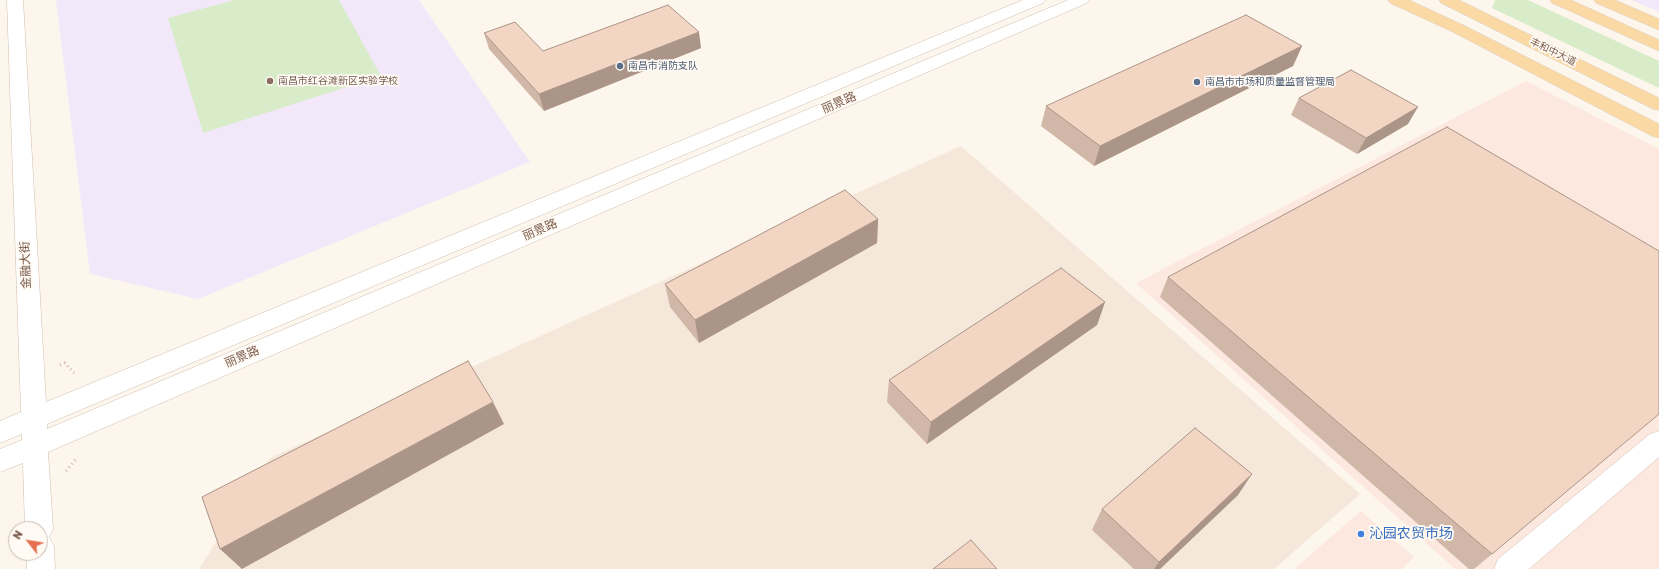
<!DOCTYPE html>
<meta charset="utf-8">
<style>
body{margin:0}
#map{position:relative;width:1659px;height:569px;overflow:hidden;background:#fdf6ec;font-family:Rubik,sans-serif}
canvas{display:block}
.north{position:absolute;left:8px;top:521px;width:40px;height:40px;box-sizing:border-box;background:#fffaf3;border:1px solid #cabbb1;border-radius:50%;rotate:301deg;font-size:11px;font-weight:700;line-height:16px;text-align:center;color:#7a5c4d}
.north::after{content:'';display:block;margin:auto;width:14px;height:18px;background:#e76f51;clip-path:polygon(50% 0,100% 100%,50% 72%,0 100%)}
</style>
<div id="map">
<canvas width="1659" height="569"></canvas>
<div class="north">N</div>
</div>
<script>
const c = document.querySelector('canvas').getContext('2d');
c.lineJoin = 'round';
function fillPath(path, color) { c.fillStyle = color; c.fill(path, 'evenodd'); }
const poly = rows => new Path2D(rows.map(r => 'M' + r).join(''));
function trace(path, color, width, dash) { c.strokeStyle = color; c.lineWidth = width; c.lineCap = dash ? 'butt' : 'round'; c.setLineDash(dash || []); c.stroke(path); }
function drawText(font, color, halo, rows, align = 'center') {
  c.font = font + ' Rubik,"Noto Sans SC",sans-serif'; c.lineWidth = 3.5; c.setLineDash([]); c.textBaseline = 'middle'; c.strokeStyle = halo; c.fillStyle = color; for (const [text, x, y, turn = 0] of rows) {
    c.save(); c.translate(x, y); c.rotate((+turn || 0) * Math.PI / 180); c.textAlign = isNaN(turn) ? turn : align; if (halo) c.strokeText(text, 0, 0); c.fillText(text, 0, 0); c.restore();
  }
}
fillPath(poly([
 [961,146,1360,494,1274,569,199,569,270,458]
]), '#f5e8da');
fillPath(poly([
 [1526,81,1659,149,1659,569,1455,569,1136,283],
 [1361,511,1414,557,1402,569,1294,569]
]), '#fde8e0');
fillPath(poly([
 [56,0,419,0,530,162,198,299,90,274],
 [1631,0,1659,0,1659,12]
]), '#f3e8fa');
fillPath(poly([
 [234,0,339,0,381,76,203,133,168,18],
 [1495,0,1528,0,1659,61,1659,88,1492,8]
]), '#d8ecc9');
const minor = poly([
 [7,0,23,0,46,402,1023,0,1045,0,1043,3,47,424,47,429,1068,0,1089,0,1087,3,48,452,53,529,49,537,54,546,55,569,27,569,26,553,40,553,40,529,25,529,23,463,0,472,0,449,22,440,22,434,0,443,0,421,21,412,7,0],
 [1659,431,1659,457,1529,569,1494,569,1498,559,1650,434,1659,431]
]);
const major = poly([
 [1388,0,1409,0,1465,26,1659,124,1659,138,1652,136,1453,32,1390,3,1388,0],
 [1439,0,1459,0,1659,98,1659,110,1653,109,1441,3,1439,0],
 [1550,0,1571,0,1659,40,1659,51,1552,3,1550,0],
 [1594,0,1615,0,1659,19,1659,30,1596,3,1594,0]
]);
trace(minor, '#d1beb0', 1);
trace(major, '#dad1cd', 1);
trace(poly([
 [60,365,65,363,74,373],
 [66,471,77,458]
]), '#d9b8a5', 3, [1, 3.5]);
fillPath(minor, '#fff');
fillPath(major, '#fbd9a5');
fillPath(poly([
 [484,33,543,51,701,48,544,111,489,49],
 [1302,46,1293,66,1094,166,1041,126,1046,106],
 [1299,98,1408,124,1357,154,1291,115],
 [878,219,877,243,699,343,670,307,665,284],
 [1168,277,1492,554,1474,569,1469,569,1160,297],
 [1105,302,1097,325,927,444,887,402,889,380],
 [1238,495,1160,569,1134,569,1092,530,1102,509]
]), '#d1b7a8');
fillPath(poly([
 [699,32,701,48,544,111,539,94],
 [1302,46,1293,66,1094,166,1100,146],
 [1418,107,1408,124,1357,154,1366,138],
 [878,219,877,243,699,343,695,320],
 [1105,302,1097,325,927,444,931,422],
 [493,402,504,424,242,569,220,549],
 [1252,474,1238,495,1160,569,1154,569,1159,562]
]), '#aa9588');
const building = poly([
 [668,5,699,32,539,94,484,33,515,22,543,51,668,5],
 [1246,15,1302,46,1100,146,1046,106,1246,15],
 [1351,70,1418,107,1366,138,1299,98,1351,70],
 [1447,127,1659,251,1659,414,1492,554,1168,277,1447,127],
 [845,190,878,219,695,320,665,284,845,190],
 [1061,268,1105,302,931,422,889,380,1061,268],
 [468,361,493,402,220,549,202,497,468,361],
 [1195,428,1252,474,1159,562,1102,509,1195,428],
 [971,540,997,569,933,569,971,540]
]);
fillPath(building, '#f3d5c3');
trace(building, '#aa9588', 1);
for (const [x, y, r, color] of [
 [620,66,4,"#5c6f8a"],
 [270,81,4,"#8d6e63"],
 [1197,82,4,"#5c6f8a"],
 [1361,534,4,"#3f7fe0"]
]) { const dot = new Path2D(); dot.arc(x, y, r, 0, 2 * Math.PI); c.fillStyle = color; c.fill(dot); trace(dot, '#fffaf3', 1.5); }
drawText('10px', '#7a5c4d', '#fffaf3', [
 ["丰和中大道",1553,52,26]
]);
drawText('10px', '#4e5e75', '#fffaf3', [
 ["南昌市消防支队",628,66],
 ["南昌市市场和质量监督管理局",1205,82]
], 'left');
drawText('10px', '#785e54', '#fffaf3', [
 ["南昌市红谷滩新区实验学校",278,81]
], 'left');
drawText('12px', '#7a5c4d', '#fffaf3', [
 ["丽景路",839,103,-23],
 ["丽景路",540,230,-23],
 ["金融大街",26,265,-92],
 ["丽景路",242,357,-23]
]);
drawText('14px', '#366cbe', '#fffaf3', [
 ["沁园农贸市场",1369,534]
], 'left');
</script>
